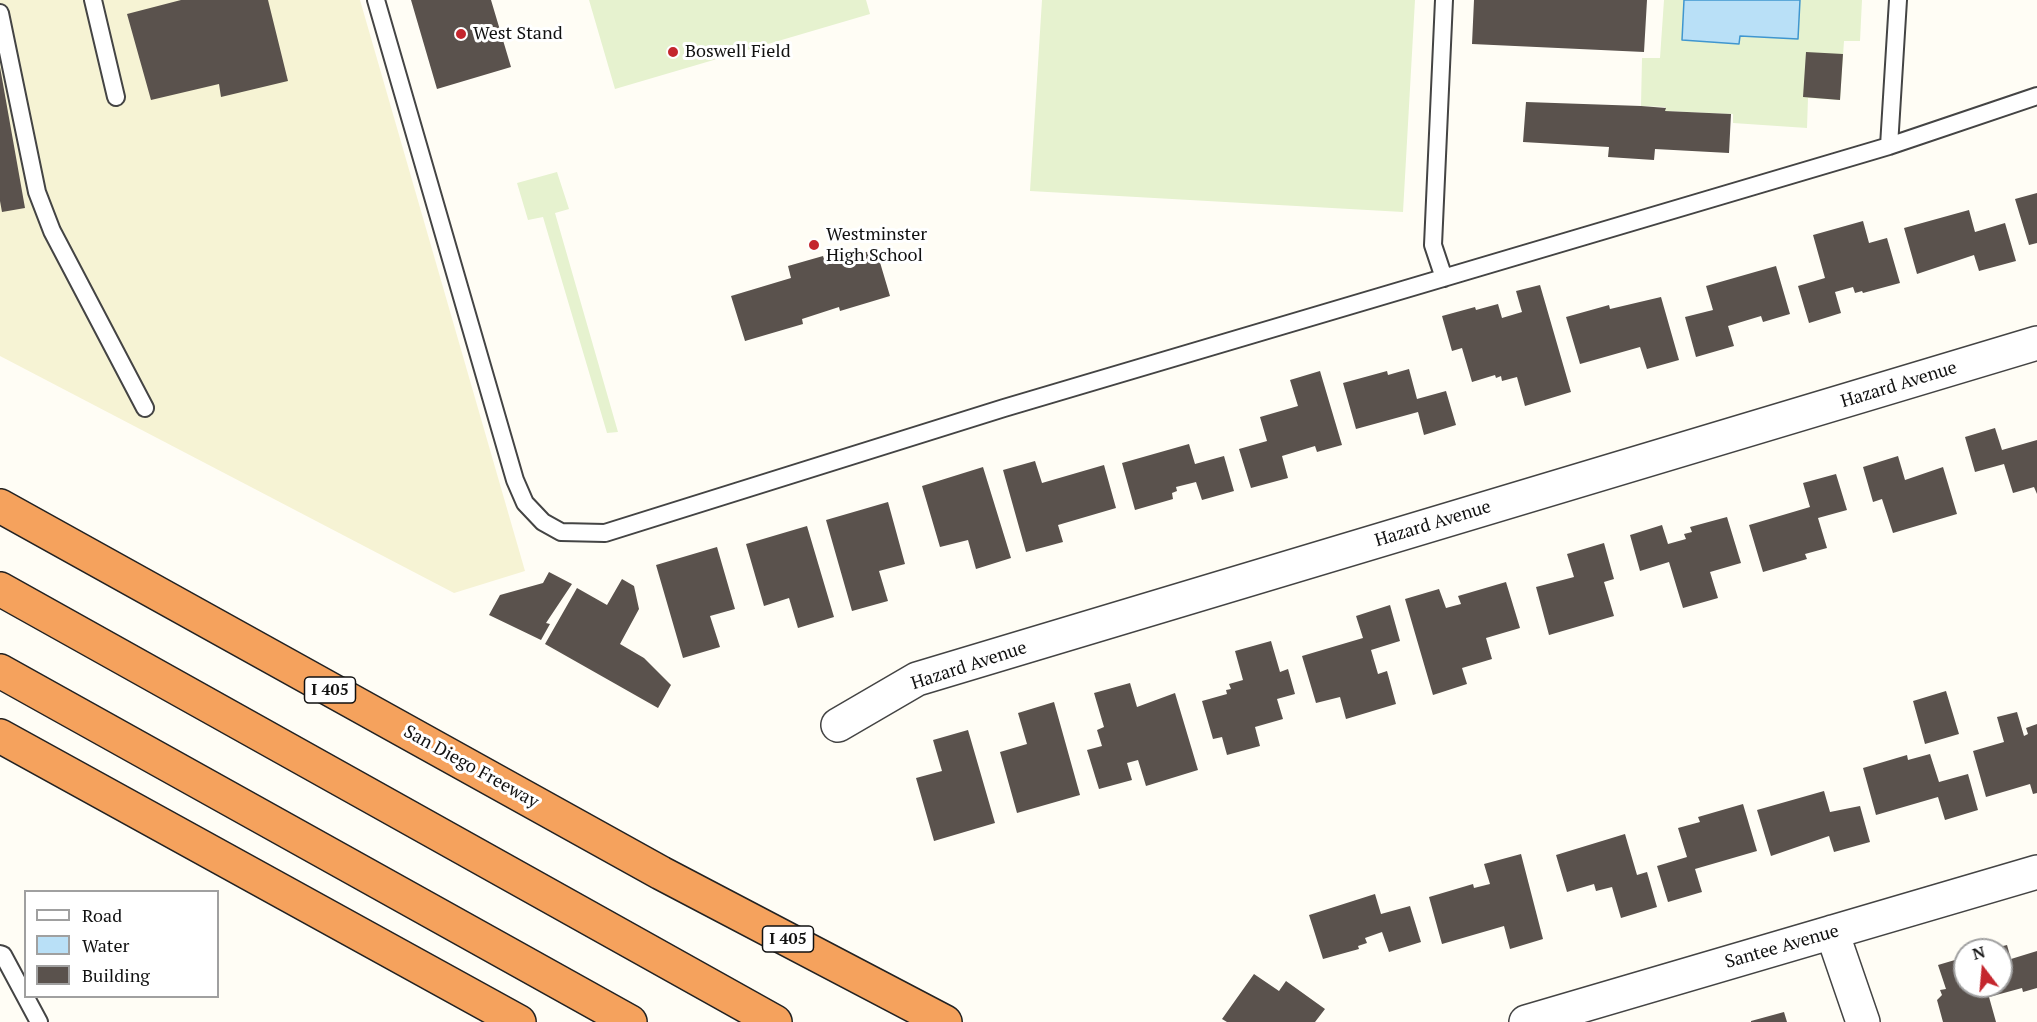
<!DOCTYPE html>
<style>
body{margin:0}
#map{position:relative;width:2037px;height:1022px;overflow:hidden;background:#fffdf5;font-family:"PT Serif",serif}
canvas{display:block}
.legend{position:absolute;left:24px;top:890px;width:195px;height:108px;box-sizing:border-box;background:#fff;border:2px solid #a0a0a0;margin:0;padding:8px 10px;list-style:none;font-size:18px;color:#111}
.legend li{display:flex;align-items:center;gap:12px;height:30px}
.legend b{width:30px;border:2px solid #a0a0a0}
.north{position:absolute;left:1953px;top:938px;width:60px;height:60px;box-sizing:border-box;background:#fff;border:2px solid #a0a0a0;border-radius:50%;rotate:344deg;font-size:16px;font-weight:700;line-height:24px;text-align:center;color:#111}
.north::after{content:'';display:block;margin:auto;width:21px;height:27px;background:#c4262e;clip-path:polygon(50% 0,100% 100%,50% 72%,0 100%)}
</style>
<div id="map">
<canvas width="2037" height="1022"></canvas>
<ul class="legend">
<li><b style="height:8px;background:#fff"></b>Road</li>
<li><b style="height:16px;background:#b9e0f7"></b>Water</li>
<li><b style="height:16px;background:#5a524d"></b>Building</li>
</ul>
<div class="north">N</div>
</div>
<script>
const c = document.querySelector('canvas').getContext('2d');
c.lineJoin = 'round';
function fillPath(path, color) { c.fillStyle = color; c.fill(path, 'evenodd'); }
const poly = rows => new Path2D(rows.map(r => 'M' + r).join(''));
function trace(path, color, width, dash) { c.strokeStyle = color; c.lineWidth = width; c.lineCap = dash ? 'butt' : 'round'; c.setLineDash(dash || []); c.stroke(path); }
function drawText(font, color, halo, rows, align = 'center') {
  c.font = font + ' "PT Serif",serif'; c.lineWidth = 6; c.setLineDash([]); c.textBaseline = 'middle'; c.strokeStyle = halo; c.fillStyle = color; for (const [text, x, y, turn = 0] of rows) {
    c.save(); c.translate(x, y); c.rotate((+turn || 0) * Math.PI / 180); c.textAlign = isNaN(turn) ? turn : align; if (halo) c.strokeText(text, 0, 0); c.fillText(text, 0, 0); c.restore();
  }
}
fillPath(poly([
 [0,0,360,0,525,571,454,593,0,356]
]), '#f6f3d4');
fillPath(poly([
 [589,0,866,0,870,14,615,89],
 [1042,0,1415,0,1403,212,1030,191],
 [1664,0,1862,0,1860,41,1844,41,1840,100,1808,98,1807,128,1733,123,1733,114,1665,111,1665,107,1641,106,1642,58,1660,58],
 [557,172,569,209,555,213,618,432,607,433,543,217,528,220,517,183]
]), '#e6f2cf');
const water = poly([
 [1684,0,1800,0,1798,39,1740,36,1739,44,1682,40,1684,0]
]);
fillPath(water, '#b9e0f7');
trace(water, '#3f96cf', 1.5);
fillPath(poly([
 [181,0,268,0,288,81,221,97,219,84,151,100,127,14],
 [411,0,491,0,511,67,437,89],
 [1474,0,1647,0,1644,52,1472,44],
 [1806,52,1843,54,1840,100,1803,97],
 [0,67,25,208,2,212,0,201],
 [1526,102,1641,106,1666,108,1665,111,1731,114,1729,153,1655,149,1654,160,1608,157,1609,147,1523,142],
 [2037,193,2037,243,2029,245,2015,199],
 [1969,210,1975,232,2005,223,2016,261,1979,271,1974,255,1917,274,1904,228],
 [1863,221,1869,243,1887,238,1900,283,1863,293,1862,291,1855,293,1853,287,1835,292,1841,313,1809,323,1798,286,1825,278,1813,235],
 [876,249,890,296,840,311,839,307,802,319,803,324,745,341,731,296,791,278,788,266,823,256,826,265],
 [1776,266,1790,314,1763,322,1761,316,1728,326,1734,346,1696,357,1685,317,1713,310,1706,286],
 [1540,285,1571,392,1525,406,1517,377,1502,381,1501,376,1496,378,1495,375,1472,382,1462,348,1452,351,1442,316,1475,307,1476,310,1498,304,1502,318,1522,312,1516,291],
 [1661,297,1679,360,1647,369,1640,347,1580,364,1566,317,1609,305,1610,309],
 [1409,369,1417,399,1446,391,1456,425,1424,435,1418,412,1356,429,1343,383,1387,371,1388,375],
 [1320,371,1342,445,1317,452,1315,446,1282,456,1288,478,1251,488,1239,449,1267,441,1260,417,1298,406,1290,380],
 [1995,428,2002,450,2037,440,2037,494,2034,487,2013,493,2004,464,1975,472,1965,437],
 [1189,444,1195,464,1224,456,1234,491,1202,500,1196,482,1176,487,1177,491,1172,493,1173,499,1135,510,1122,463],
 [1898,456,1905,480,1943,467,1957,514,1893,533,1882,499,1873,502,1863,467],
 [1035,461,1042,483,1104,465,1116,508,1058,525,1063,542,1026,552,1003,470],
 [983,467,1011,558,976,569,968,540,940,547,922,486],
 [1836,474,1847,510,1818,518,1827,548,1805,554,1807,559,1763,572,1749,525,1810,507,1803,483],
 [888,502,905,564,879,571,888,601,852,611,826,520],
 [1727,517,1741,563,1710,572,1718,598,1683,608,1669,562,1640,571,1630,535,1662,525,1668,544,1686,539,1684,534,1692,532,1690,527],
 [807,526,834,617,798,628,789,598,764,606,746,544],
 [1604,543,1614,579,1604,582,1614,616,1549,635,1536,587,1574,577,1567,554],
 [717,547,735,609,710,616,720,647,683,658,656,565],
 [549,572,572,584,546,623,550,624,541,640,489,615,500,595,543,583],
 [622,579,634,586,639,609,620,644,644,658,671,685,658,708,545,644,577,588,607,605],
 [1506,582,1520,628,1486,638,1492,659,1462,668,1467,684,1433,695,1405,599,1439,589,1446,608,1461,604,1458,596],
 [1390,605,1400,641,1371,650,1378,674,1387,671,1396,704,1346,719,1340,697,1316,703,1302,656,1363,638,1356,616],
 [1271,641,1280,672,1288,669,1295,694,1277,699,1283,719,1255,727,1260,746,1227,755,1222,737,1213,739,1202,701,1227,694,1226,690,1231,689,1229,684,1243,680,1235,651],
 [1130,683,1137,707,1175,693,1198,770,1146,786,1138,760,1127,763,1132,780,1099,789,1087,750,1102,746,1097,730,1104,727,1094,693],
 [1946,691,1959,734,1925,744,1913,701],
 [1054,702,1080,795,1017,813,1000,752,1027,744,1018,713],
 [2017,712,2024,736,2028,734,2026,728,2037,724,2037,793,2033,794,2030,784,1986,797,1973,751,2004,742,1997,717],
 [968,730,995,823,934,841,916,778,942,771,933,740],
 [1930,754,1939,782,1968,774,1978,810,1945,820,1938,797,1876,815,1863,768,1907,755,1908,760],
 [1824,791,1830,812,1860,806,1870,842,1834,852,1829,836,1771,856,1757,810],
 [1743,804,1757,851,1695,869,1702,892,1668,902,1657,866,1687,857,1678,828,1700,822,1698,817],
 [1625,834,1637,875,1647,872,1657,907,1621,918,1612,887,1596,891,1594,884,1567,892,1556,855],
 [1521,854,1543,939,1510,949,1504,926,1442,944,1429,897,1473,884,1474,888,1490,884,1484,864],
 [1375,894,1381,914,1410,906,1421,942,1389,952,1382,932,1365,938,1367,943,1358,946,1359,949,1323,959,1309,915],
 [2007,945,2011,959,2037,951,2037,988,2023,992,2022,988,1989,997,1996,1022,1943,1022,1937,1000,1942,995,1940,990,1946,989,1938,965,1965,957,1965,986,2001,986,2001,950,1991,949],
 [1254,974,1279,991,1286,981,1325,1009,1315,1022,1227,1022,1222,1019],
 [1784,1012,1787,1022,1751,1022,1751,1021]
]), '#5a524d');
const service = poly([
 [93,0,116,97],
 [376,0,515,480,525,503,543,522,561,532,605,533,1004,408,1889,146,2037,96],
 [1444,0,1433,245,1444,278],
 [0,13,37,192,52,231,145,408],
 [1889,146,1898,0],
 [0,954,3,955,39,1022]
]);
const minor = poly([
 [838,725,917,679,2037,343],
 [1832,932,1863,1022],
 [1526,1022,2037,872]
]);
const motorway = poly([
 [0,506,661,873,945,1022],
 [0,589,775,1022],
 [0,671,630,1022],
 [0,736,519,1022]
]);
trace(service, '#444', 20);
trace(minor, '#444', 36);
trace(motorway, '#222', 36);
trace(service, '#fff', 16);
trace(minor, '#fff', 33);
trace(motorway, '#f5a25d', 33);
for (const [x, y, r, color] of [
 [461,34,6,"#c4262e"],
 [673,52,6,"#c4262e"],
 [814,245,6,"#c4262e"]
]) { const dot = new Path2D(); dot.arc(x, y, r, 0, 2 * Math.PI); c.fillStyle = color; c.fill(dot); trace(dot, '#fff', 2); }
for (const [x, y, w] of [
 [330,690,51],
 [788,939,51]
]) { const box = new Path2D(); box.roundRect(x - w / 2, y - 13, w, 26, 4.5); c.fillStyle = '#fff'; c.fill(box); trace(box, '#111', 1.5); }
drawText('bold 16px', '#111', null, [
 ["I 405",330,690],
 ["I 405",788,939]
]);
drawText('18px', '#111', '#fff', [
 ["West Stand",473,34],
 ["Boswell Field",685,52],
 ["Westminster",826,235],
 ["High School",826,256]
], 'left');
drawText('18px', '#111', '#fff', [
 ["Hazard Avenue",1899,385,-17],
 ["Hazard Avenue",1433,524,-17],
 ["Hazard Avenue",969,666,-18],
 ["San Diego Freeway",471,767,29],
 ["Santee Avenue",1782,947,-16]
]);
</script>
